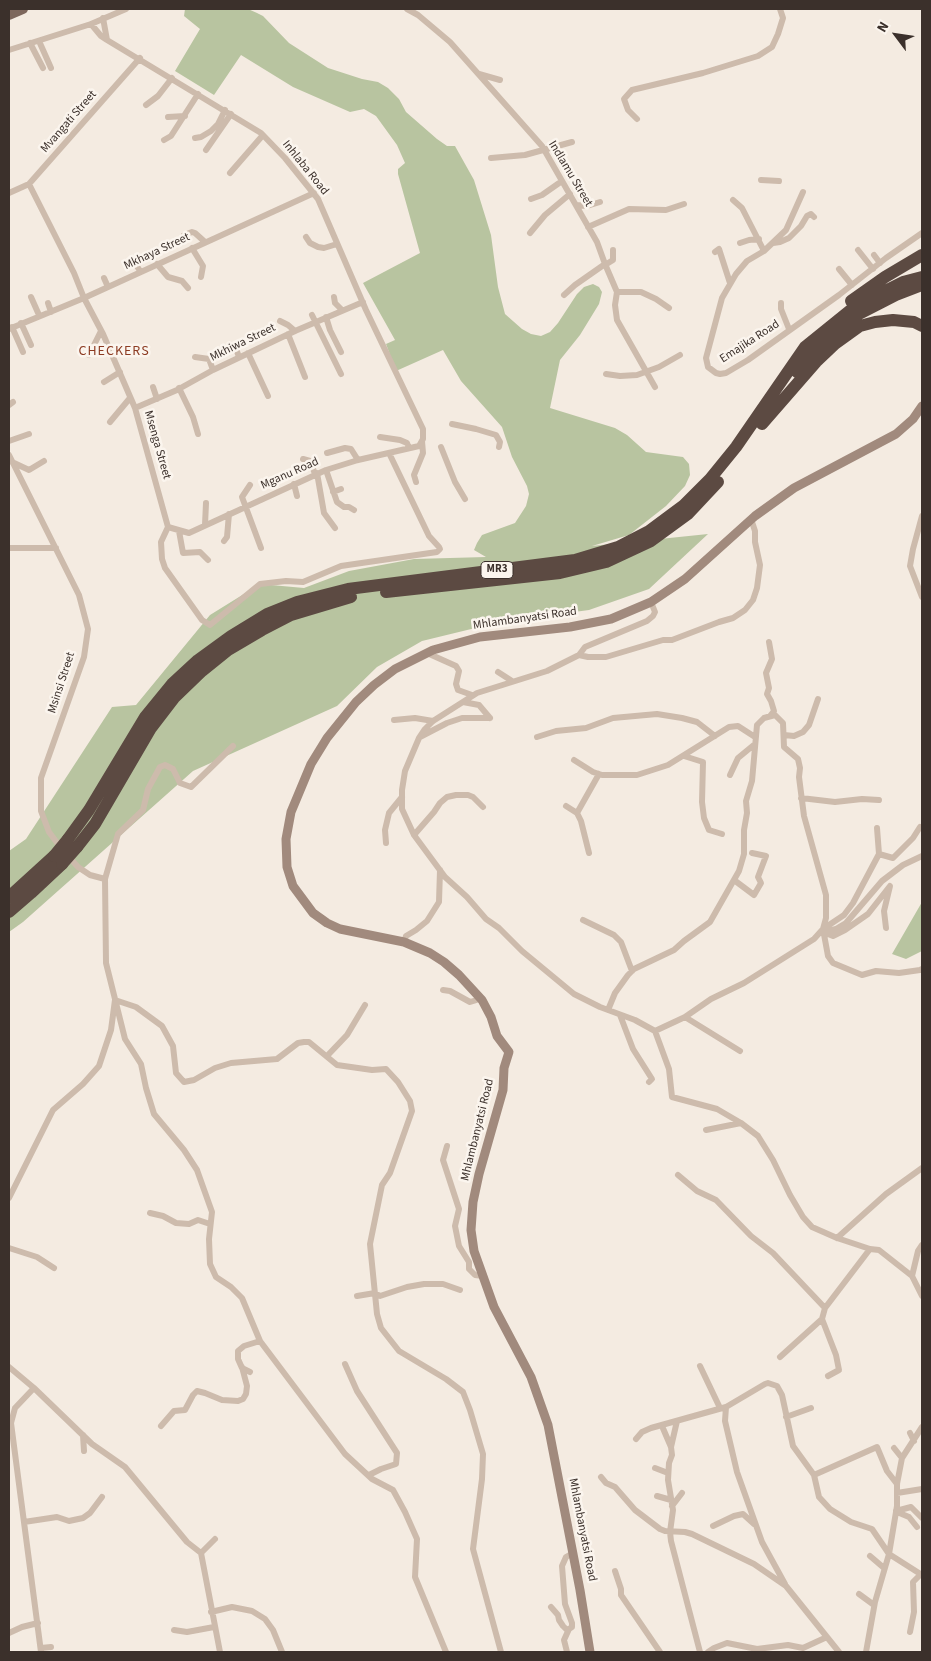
<!DOCTYPE html>
<style>
body{margin:0}
#map{position:relative;width:931px;height:1661px;overflow:hidden;background:#f4ebe1;font-family:"Source Sans 3",sans-serif}
canvas{display:block}
.frame{position:absolute;inset:0;border:10px solid #3b302b;pointer-events:none}
.north{position:absolute;left:871px;top:10px;width:50px;height:50px;-webkit-text-stroke:4px #fbf5ee;paint-order:stroke;rotate:301deg;font-size:14px;font-weight:700;line-height:20px;text-align:center;color:#3b302b}
.north::after{content:'';display:block;margin:auto;width:18px;height:22px;background:#3b302b;clip-path:polygon(50% 0,100% 100%,50% 72%,0 100%)}
</style>
<div id="map">
<canvas width="931" height="1661"></canvas>
<div class="frame"></div>
<div class="north">N</div>
</div>
<script>
const c = document.querySelector('canvas').getContext('2d');
c.lineJoin = 'round';
function fillPath(path, color) { c.fillStyle = color; c.fill(path, 'evenodd'); }
const poly = rows => new Path2D(rows.map(r => 'M' + r).join(''));
function trace(path, color, width, dash) { c.strokeStyle = color; c.lineWidth = width; c.lineCap = dash ? 'butt' : 'round'; c.setLineDash(dash || []); c.stroke(path); }
function drawText(font, color, halo, rows, align = 'center') {
  c.font = font + ' "Source Sans 3",sans-serif'; c.lineWidth = 5; c.setLineDash([]); c.textBaseline = 'middle'; c.strokeStyle = halo; c.fillStyle = color; for (const [text, x, y, turn = 0] of rows) {
    c.save(); c.translate(x, y); c.rotate((+turn || 0) * Math.PI / 180); c.textAlign = isNaN(turn) ? turn : align; if (halo) c.strokeText(text, 0, 0); c.fillText(text, 0, 0); c.restore();
  }
}
fillPath(poly([
 [185,9,248,9,257,13,263,16,289,43,328,68,362,79,378,82,388,88,399,99,406,112,437,139,447,146,455,146,474,180,491,235,498,287,505,314,522,329,531,334,541,336,550,332,558,323,577,294,584,287,593,284,599,287,602,292,599,304,580,335,560,360,550,408,615,428,627,435,646,452,683,457,689,464,690,475,685,486,666,506,629,535,592,546,708,534,649,589,589,610,500,622,422,641,377,667,337,706,193,771,23,922,9,932,9,851,26,839,112,707,136,705,210,615,260,584,304,588,349,571,414,559,486,557,474,550,477,543,482,535,515,523,526,506,529,494,527,486,512,457,502,427,461,381,443,350,396,371,386,344,395,340,363,283,420,253,398,174,398,169,405,163,397,145,376,116,364,109,350,112,293,87,241,55,214,95,175,71,200,29,184,16],
 [922,902,922,951,906,959,892,954]
]), '#b8c4a0');
trace(poly([
 [407,9,418,15,450,42,542,146,597,242,605,264,617,292,615,305,617,320,655,387],
 [103,18,107,40],
 [91,24,101,36,107,40,261,133,285,158,318,199,366,310,423,429,423,439,419,446,358,460,326,470,189,533,168,527],
 [39,41,51,68],
 [30,43,43,68],
 [9,50,91,24,126,9],
 [479,74,500,80],
 [146,105,158,96,172,78],
 [168,117,185,116],
 [637,119,628,110,624,99,632,90,703,73,758,56,772,47,778,34,783,18,780,9],
 [195,138,201,137,211,131,218,124,225,110],
 [164,140,171,136,198,94],
 [206,150,231,114],
 [491,158,525,155,572,142],
 [230,173,263,135],
 [761,180,779,181],
 [29,184,74,273,84,298,103,334,135,408,168,527,161,542,162,559,165,568,202,620,210,625,260,584,286,581,303,582,341,566,437,552,440,549,439,547,429,536,389,453],
 [803,192,786,230,764,251,747,261,736,274,722,298,706,358,708,367,716,373,720,374,726,373,748,360,839,295,886,258,922,233],
 [9,193,29,184,140,58],
 [531,199,542,195,562,181],
 [733,200,742,208,764,251],
 [576,205,587,206,600,202],
 [588,227,629,209,666,210,684,204],
 [530,233,545,215,570,194],
 [184,235,192,232,195,233,205,242],
 [306,237,310,243,318,247,324,248,337,244],
 [740,243,749,240,759,239],
 [773,243,780,242,789,238,801,226,807,216,811,214,814,217],
 [192,248,203,266,201,277],
 [858,250,873,269],
 [715,252,719,249,730,283],
 [874,255,880,263],
 [126,263,135,263,140,271],
 [157,264,168,277,182,281,188,288],
 [605,265,613,260,613,250],
 [839,269,852,285],
 [104,278,108,287],
 [617,292,641,292,656,299,669,308],
 [564,295,575,285,605,264],
 [31,297,39,315],
 [334,297,335,303,342,310],
 [48,303,51,312],
 [781,303,781,309,789,329],
 [312,315,341,374],
 [326,317,330,330,341,352],
 [280,321,288,325,295,331],
 [21,323,31,345],
 [12,327,23,352],
 [9,329,84,298,314,193],
 [288,334,305,377],
 [235,346,239,357],
 [248,353,268,396],
 [89,355,101,331],
 [195,357,209,359,213,370],
 [606,374,620,376,637,375,659,367,680,355],
 [104,382,120,372],
 [153,387,157,399],
 [179,388,193,417,198,434],
 [9,405,13,402],
 [135,408,177,390,213,370,295,331,363,302],
 [110,422,130,398],
 [452,424,476,429,496,435,500,442,499,447],
 [380,437,400,440,407,443,409,448],
 [9,441,29,434],
 [441,447,455,482,465,499],
 [327,453,345,448,351,449,358,460],
 [9,455,79,595,88,629,84,657,41,778,41,811,49,832,61,848],
 [303,459,310,461,315,474],
 [12,462,29,470,44,461],
 [326,470,337,502,344,507,349,507,354,510],
 [317,473,324,513,335,528],
 [416,482,414,475,423,453,422,441],
 [294,484,297,496],
 [250,485,242,497,261,548],
 [333,492,341,489],
 [922,516,913,549,910,566,922,597],
 [205,525,206,503],
 [179,531,183,553,200,552,208,560],
 [224,541,227,537,229,514],
 [9,548,56,548],
 [651,602,655,612,653,616,647,621,585,647,579,655,547,671,477,693,433,721,425,729,419,738,405,771,402,790,402,809,414,835,445,877,467,897,486,919,499,928,522,951,574,994,600,1007,635,1020,655,1031,685,1017,711,999,744,983,814,939,823,929,844,915,853,903,879,854,877,828],
 [769,642,772,659,766,673,769,688,767,694,771,701,774,711,770,716],
 [427,653,456,666,459,671,456,684,458,690,472,695],
 [579,655,588,657,606,657,663,640,672,640,719,622,733,618,745,610,753,600,757,588,760,565,755,542,755,531,751,519],
 [498,672,512,681],
 [463,702,479,705,490,718],
 [394,720,415,718,433,721],
 [784,735,794,736,803,732,809,725,818,699],
 [420,737,447,723,462,718,490,718],
 [537,737,556,731,586,728,613,718,657,714,682,718,697,722,715,736],
 [233,746,191,787,180,783,173,769,165,765,160,767,148,789,143,810,118,834,105,879,106,963,125,1039,141,1064,146,1088,154,1114,184,1150,197,1170,212,1212,209,1239,210,1264,216,1277,231,1287,242,1298,260,1341,345,1454,372,1479,393,1490,405,1512,417,1539,415,1577,446,1652],
 [684,756,703,762,702,802,704,818,709,830,722,834],
 [574,760,593,772,602,775,637,775,668,765,729,727,738,726,755,737],
 [730,775,738,758,755,744],
 [801,798,835,802,862,799,879,800],
 [566,806,577,813,581,821,589,853],
 [577,813,599,774],
 [414,835,434,812,440,803,447,797,456,795,468,795,473,797,483,807],
 [386,843,385,830,389,813,402,797],
 [879,854,893,858,913,838,920,827],
 [67,855,78,867,90,875,105,879],
 [734,880,754,895,761,883,758,877,766,856,752,853],
 [583,920,614,935,621,942,632,971],
 [823,929,828,931,836,929,846,923,882,881,903,865,922,856],
 [824,930,828,934,833,936,845,930,868,914,890,886,884,911,886,928],
 [404,942,406,936,416,930,427,921,439,902,440,870],
 [443,990,450,991,470,1002,480,999],
 [608,1010,615,993,628,975,634,969,674,950,684,941,710,922,739,871,744,854,744,830,747,813,746,801,752,781,757,725,764,718,775,715,783,723,784,747,798,759,800,768,799,777,804,816,826,895,826,918,823,929,828,956,833,963,862,975,876,971,899,973,920,970,922,969],
 [620,1015,633,1049,652,1079,649,1082],
 [685,1017,740,1051],
 [655,1031,669,1069,672,1097,717,1109,741,1123,758,1136,773,1160,790,1195,803,1217,812,1227,837,1238,870,1249],
 [327,1056,347,1035,365,1005],
 [706,1130,741,1123],
 [447,1146,443,1160,459,1209,455,1226,459,1246,469,1262,469,1269,475,1275,483,1276],
 [678,1175,697,1191,716,1200,751,1236,773,1253,825,1308],
 [9,1198,53,1110,83,1084,99,1066,111,1030,115,1000,136,1007,162,1026,173,1046,176,1073,184,1082,194,1080,215,1068,231,1063,277,1059,298,1043,304,1042,309,1042,337,1065,372,1070,386,1069,398,1082,410,1101,412,1111,390,1173,382,1185,370,1244,377,1314,381,1328,399,1351,446,1379,463,1392,470,1410,483,1454,482,1479,473,1549,501,1652],
 [150,1213,163,1216,176,1223,189,1224,198,1220,210,1224],
 [837,1238,886,1194,922,1168],
 [9,1248,37,1257,54,1268],
 [912,1276,918,1251,922,1245],
 [357,1296,375,1293,380,1296,407,1287,424,1284,443,1284,460,1290],
 [822,1319,836,1355,839,1370,828,1376],
 [780,1357,822,1319,825,1308,870,1249,879,1250,912,1276,922,1296],
 [345,1364,357,1391,397,1453,396,1464,381,1469,369,1475],
 [700,1366,720,1408],
 [9,1367,34,1388,92,1444,125,1467,187,1542,201,1553,220,1652],
 [250,1372,242,1368,238,1359,238,1351,244,1346,260,1341],
 [34,1388,15,1408,11,1423,41,1652],
 [726,1407,725,1421,737,1472,762,1542,785,1584],
 [786,1417,811,1408],
 [161,1426,174,1411,185,1410,193,1395,197,1391,205,1393,222,1400,238,1401,243,1399,246,1394,247,1386,242,1367],
 [662,1426,671,1447,672,1455,669,1463,668,1480,673,1510,670,1532,671,1541,700,1652],
 [910,1433,914,1441],
 [83,1435,84,1451],
 [636,1439,642,1432,651,1428,726,1407,765,1384,768,1383,777,1386,782,1395,793,1446,814,1475,819,1497,830,1509,851,1522,872,1529,889,1554,922,1575],
 [671,1447,677,1421],
 [894,1448,902,1458],
 [655,1468,668,1473],
 [814,1475,877,1447,887,1471,897,1484],
 [601,1477,606,1483,615,1487,635,1510,660,1529,665,1531,685,1532,692,1534,754,1564,786,1586,839,1652],
 [897,1493,922,1489],
 [657,1496,671,1500],
 [672,1506,682,1493],
 [896,1511,911,1507,922,1518],
 [897,1512,909,1517,917,1527],
 [24,1522,57,1517,69,1521,83,1518,90,1513,102,1497],
 [713,1526,734,1516,743,1514,754,1524],
 [201,1553,215,1539],
 [870,1556,884,1568],
 [615,1571,621,1589,621,1595,660,1652],
 [859,1594,874,1605],
 [551,1607,558,1615,559,1620,563,1626,567,1630,569,1629,572,1627,572,1623,565,1604,562,1566,566,1557,573,1553],
 [211,1612,232,1607,252,1611,265,1619,273,1630,282,1652],
 [174,1630,187,1632,214,1627],
 [910,1632,914,1612,913,1582,920,1575],
 [9,1633,22,1627,38,1623],
 [41,1648,51,1647],
 [567,1652,564,1640,569,1629],
 [708,1652,714,1648,727,1643,757,1649,788,1645,803,1648,827,1637],
 [866,1652,875,1602,889,1554,897,1506,897,1484,902,1458,922,1427]
]), '#cdbbac', 6);
trace(poly([
 [590,1652,580,1590,548,1425,531,1377,494,1307,474,1251,471,1230,473,1202,479,1174,503,1090,504,1068,509,1052,497,1036,491,1017,482,1000,459,975,444,962,430,953,404,942,340,929,327,923,313,913,293,886,287,867,286,839,291,812,311,764,327,738,356,702,374,685,395,669,433,650,480,637,570,627,611,619,651,602,685,579,755,516,794,488,896,434,913,419,922,406]
]), '#a18a7d', 9);
trace(poly([
 [9,15,23,9]
]), '#7d675c', 10);
trace(poly([
 [851,301,885,277,922,255],
 [797,372,829,336,859,314,896,295,922,285],
 [762,424,816,362,835,344,860,326,875,322,893,320,914,322,922,326],
 [386,592,560,573,606,562,651,541,688,514,718,482],
 [68,839,89,810,145,717,172,684,198,660,231,636,267,614,297,602,348,589,575,560,618,547,649,531,684,505,710,479,736,447,805,347,857,305,903,282,922,277],
 [77,847,95,824,151,728,174,698,202,671,228,650,262,630,291,615,351,597],
 [9,897,54,856],
 [9,912,31,893,62,864]
]), '#5c4a42', 12);
trace(poly([
 [54,856,68,839],
 [62,864,77,847]
]), '#5c4a42', 12);
for (const [x, y, w] of [
 [497,570,32]
]) { const box = new Path2D(); box.roundRect(x - w / 2, y - 8.5, w, 17, 4); c.fillStyle = '#fbf5ee'; c.fill(box); trace(box, '#3b302b', 1); }
drawText('bold 11px', '#3b302b', null, [
 ["MR3",497,570]
]);
drawText('12px', '#3b302b', '#fbf5ee', [
 ["Mvangati Street",69,122,-49],
 ["Inhlaba Road",305,168,51],
 ["Indlamu Street",570,174,59],
 ["Mkhaya Street",157,252,-25],
 ["Emajika Road",750,342,-33],
 ["Mkhiwa Street",243,343,-26],
 ["Msenga Street",157,445,74],
 ["Mganu Road",290,474,-24],
 ["Mhlambanyatsi Road",525,619,-8],
 ["Msinsi Street",62,683,-72],
 ["Mhlambanyatsi Road",478,1130,-76],
 ["Mhlambanyatsi Road",582,1530,79]
]);
c.letterSpacing = '1px';
drawText('14px', '#8c3b22', '#fbf5ee', [
 ["CHECKERS",114,352]
]);
c.letterSpacing = '0px';
</script>
